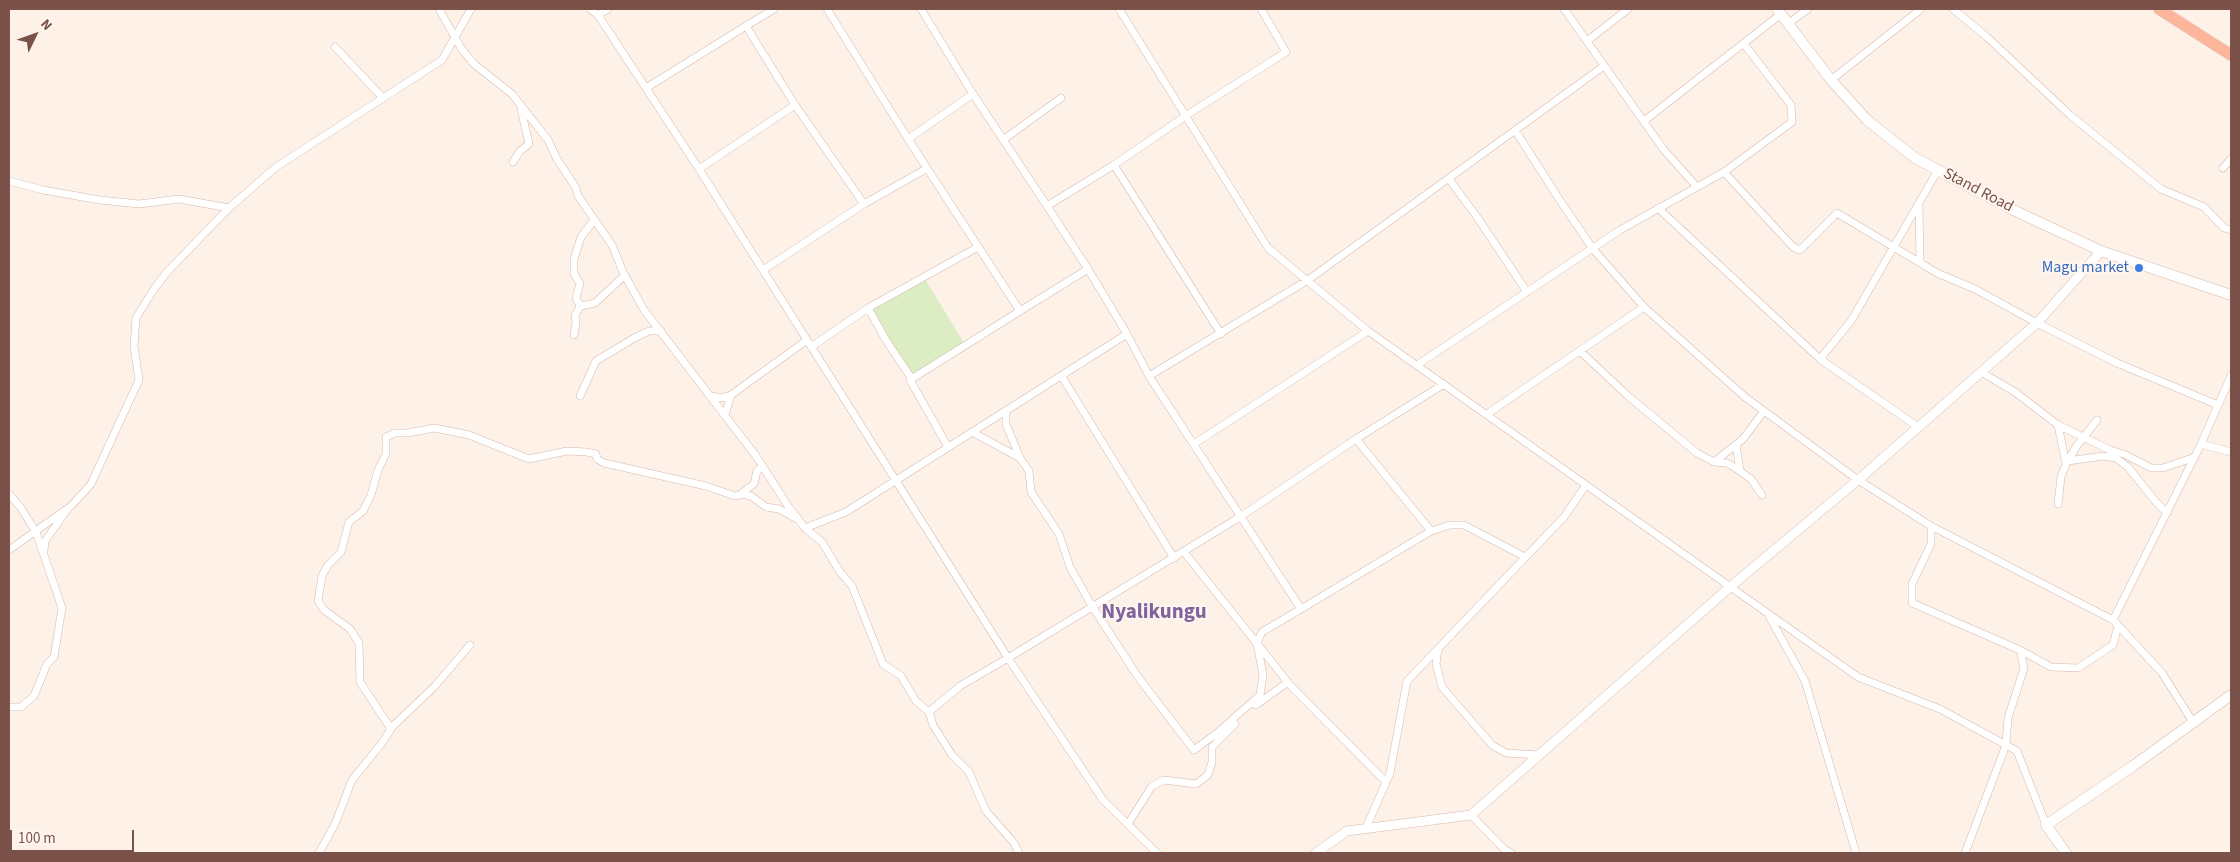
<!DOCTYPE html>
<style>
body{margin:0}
#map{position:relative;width:2240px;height:862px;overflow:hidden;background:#fef1e7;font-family:"Source Sans 3",sans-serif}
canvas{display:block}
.frame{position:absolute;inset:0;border:10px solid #7a5249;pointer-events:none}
.north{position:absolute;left:10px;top:10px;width:50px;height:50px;-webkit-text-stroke:4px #fff6ef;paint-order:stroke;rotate:48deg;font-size:14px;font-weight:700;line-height:20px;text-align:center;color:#7a5249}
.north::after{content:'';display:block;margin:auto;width:18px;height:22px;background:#7a5249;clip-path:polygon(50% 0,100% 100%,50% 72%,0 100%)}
.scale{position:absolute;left:10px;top:830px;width:124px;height:22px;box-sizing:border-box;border:2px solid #7a5249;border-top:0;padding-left:6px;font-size:15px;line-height:18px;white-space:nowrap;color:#7a5249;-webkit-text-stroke:4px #fff6ef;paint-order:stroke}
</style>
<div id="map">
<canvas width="2240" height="862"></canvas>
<div class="frame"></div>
<div class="north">N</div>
<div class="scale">100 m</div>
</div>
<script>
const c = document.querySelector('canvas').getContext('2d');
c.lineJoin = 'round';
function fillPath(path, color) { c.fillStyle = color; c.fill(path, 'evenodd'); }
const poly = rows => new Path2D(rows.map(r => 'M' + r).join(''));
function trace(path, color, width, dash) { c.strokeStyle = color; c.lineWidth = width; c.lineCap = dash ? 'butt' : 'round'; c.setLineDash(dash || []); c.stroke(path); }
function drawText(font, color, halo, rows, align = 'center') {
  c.font = font + ' "Source Sans 3",sans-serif'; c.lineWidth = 4; c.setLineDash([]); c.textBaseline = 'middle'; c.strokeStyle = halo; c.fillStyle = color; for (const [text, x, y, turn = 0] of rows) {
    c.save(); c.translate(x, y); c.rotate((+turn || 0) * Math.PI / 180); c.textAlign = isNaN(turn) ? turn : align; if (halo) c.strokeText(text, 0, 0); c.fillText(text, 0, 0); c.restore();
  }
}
fillPath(poly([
 [925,279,964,343,912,379,872,310]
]), '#dcedc4');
const minor = poly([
 [439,9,461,48,474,64,512,94,548,140,557,159,576,188,578,196,612,245,623,272,644,310,756,456,788,506,805,528,822,542,840,572,852,586,883,664,901,676,916,701,929,712,933,725,952,755,969,772,986,811,1014,843,1019,853],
 [590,9,598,15],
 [608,9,598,15,699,169,1008,658,1240,517,1356,439,1444,384],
 [827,9,908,139,973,94],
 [921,9,973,94,1047,206,1114,165,1187,115,1286,52,1261,9],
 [1119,9,1268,248,1368,331,1858,677,1940,709,2017,751,2046,825],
 [1564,9,1664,150,1697,187],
 [1953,9,1987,37,2070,115,2161,189,2204,207,2224,228,2231,230],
 [1789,23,1808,9],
 [746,26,774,9],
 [1587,41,1628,9],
 [335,47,383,98],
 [1831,80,1921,9],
 [646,88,746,26,795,105,864,204],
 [1644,121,1781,14],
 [1515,130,1559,199,1593,249,1644,307,1745,397,1858,480,1931,526,2113,620,2162,673,2193,722],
 [908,139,1020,311,1088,269,1127,334],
 [1003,140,1061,98],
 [513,162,520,151,529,144,521,109],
 [1114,165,1221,334],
 [2223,168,2231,159],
 [699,169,795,105],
 [1724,172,1793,247,1800,250,1837,213,1937,273,1975,289,2037,323,2117,363,2218,405],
 [1449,179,1477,217,1527,292],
 [9,181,43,190,100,200,139,204,179,199,229,208],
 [1047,206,1088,269],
 [1919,206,1920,263],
 [1658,208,1820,359,1918,427],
 [763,270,864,204,926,169],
 [580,306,576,298,580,284,574,273,574,259,581,237,594,220],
 [868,308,887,342,912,379],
 [574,335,576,323,575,316,580,306,595,303,625,275],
 [811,347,868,308,978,247],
 [1580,351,1628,396,1697,453,1714,462,1743,439,1764,411],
 [1820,359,1851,321,1938,170],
 [1417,365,1620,230,1724,172,1792,122,1791,105,1744,44],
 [1981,372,2015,392,2058,425,2110,450,2124,454,2151,468,2163,468,2195,457],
 [1149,376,1308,280,1604,66],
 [1062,377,1174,558],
 [580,396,596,361,636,337,649,331,661,331],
 [711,396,721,398,731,395,807,340],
 [1006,412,1006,424,1020,458],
 [1487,414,1644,307],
 [725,415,731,395],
 [2058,425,2066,464],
 [972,432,1020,458,1029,471,1031,492,1059,534,1070,567,1092,606,1138,677,1194,750,1217,733,1260,695,1263,675,1257,643,1262,632,1301,609],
 [1356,439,1431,531],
 [1194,444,1368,331],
 [2201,444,2231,452],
 [1736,445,1740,471],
 [948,447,910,380,1020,311],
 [2068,461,2103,456,2116,458,2128,467,2156,502,2167,513],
 [1714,462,1727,463,1737,469,1751,479,1762,495],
 [9,494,21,508,36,532,62,608,54,657,47,664,34,696,21,707,9,707],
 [739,495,754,484,757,471,763,467],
 [2058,504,2061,477,2066,464,2076,447,2097,420],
 [1931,526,1931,544,1912,584,1912,603,2020,650,2051,667,2078,668,2113,645,2118,626],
 [805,528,846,512,1127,334,1149,376,1301,609,1431,531,1450,525,1464,525,1525,557],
 [9,550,71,506,91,484,139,380,134,346,136,318,154,289,167,272,229,208,276,167,442,60,471,9],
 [44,550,45,541,67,510],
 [1184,552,1290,685,1386,782],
 [1769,616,1805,681,1856,853],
 [2113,620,2201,444,2231,376],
 [1438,649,1436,664,1442,687,1492,745,1506,753,1539,755],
 [1256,705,1288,682],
 [929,712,960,686,1008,658,1103,800,1157,853],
 [391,729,360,682,359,643,350,629,324,610,318,601,322,576,328,565,341,552,349,522,363,511,371,495,378,470,386,454,386,437,395,433,408,433,434,428,469,435,529,459,567,451,587,452,596,454,597,459,604,463,706,486,735,496,742,494,751,496,766,507,779,509,795,518],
 [1471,815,1504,849,1511,853],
 [1128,824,1152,786,1164,780,1196,784,1208,775,1212,762,1212,747,1235,724],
 [1366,828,1390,773,1407,681,1564,517,1586,485],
 [319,853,335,824,352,780,382,743,393,726,434,687,470,645],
 [1965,853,2006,745,2008,718,2024,668,2020,650]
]);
const tertiary = poly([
 [1316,853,1347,831,1471,815,1730,587,1858,480,2037,323,2101,251]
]);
const secondary = poly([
 [1777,9,1831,80,1867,120,1915,158,2011,209,2101,251,2231,295],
 [2066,853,2046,825,2133,766,2231,695]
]);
const trunk = poly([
 [2159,9,2231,55]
]);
trace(minor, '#d3b9ae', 8);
trace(tertiary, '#d3b9ae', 10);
trace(secondary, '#d9b9ae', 11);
trace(trunk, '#dacfcc', 12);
trace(minor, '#fff', 7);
trace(tertiary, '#fff', 9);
trace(secondary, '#fff', 10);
trace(trunk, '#fdb69c', 11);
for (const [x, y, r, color] of [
 [2139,268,5,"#3f7fe0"]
]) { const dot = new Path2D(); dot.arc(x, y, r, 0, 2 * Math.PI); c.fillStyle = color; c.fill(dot); trace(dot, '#fff6ef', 2); }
drawText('16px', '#7a5249', '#fff6ef', [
 ["Stand Road",1978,191,28]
]);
drawText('16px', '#366cbe', '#fff6ef', [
 ["Magu market",2129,268]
], 'right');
drawText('bold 21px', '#80659d', '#fff6ef', [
 ["Nyalikungu",1154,613]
]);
</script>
